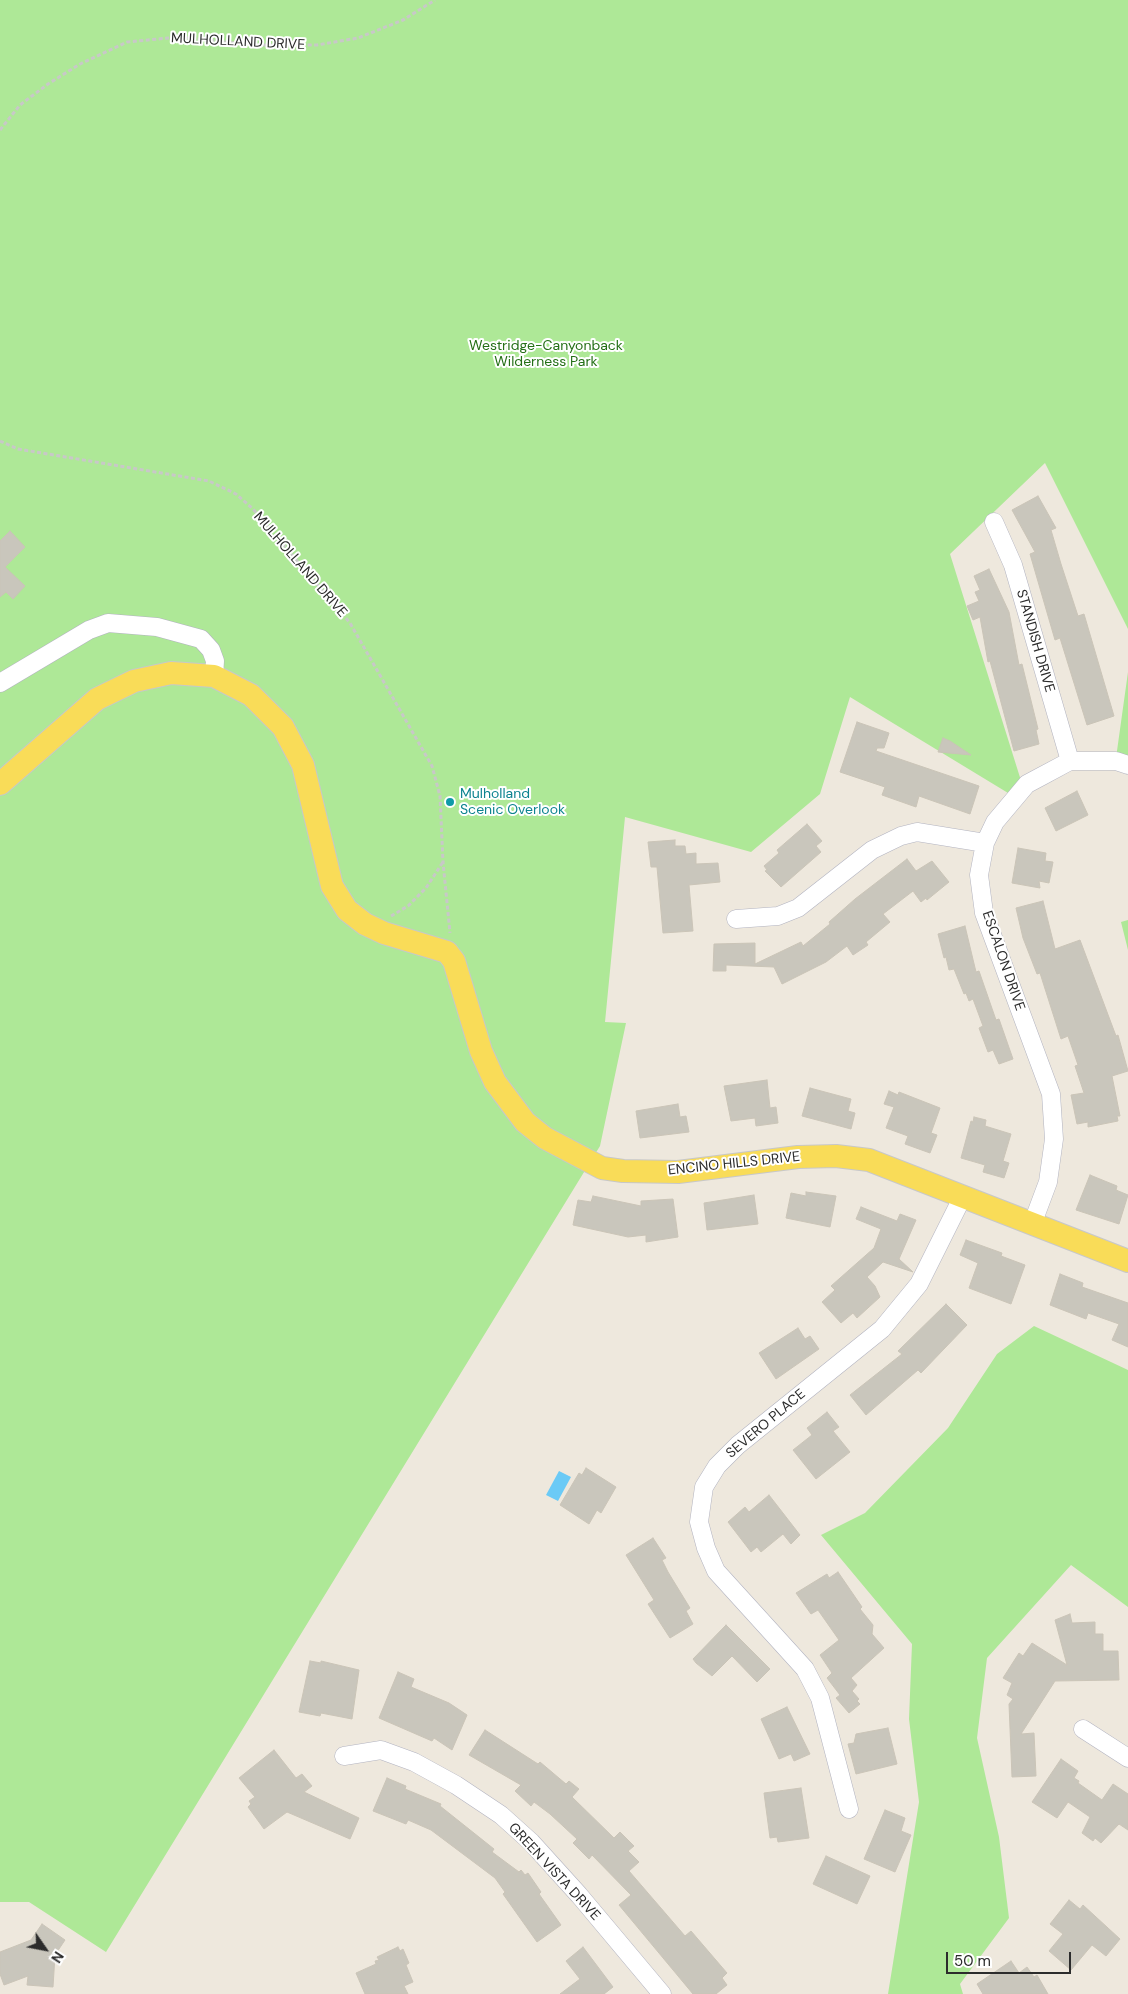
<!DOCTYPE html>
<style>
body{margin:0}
#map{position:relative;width:1128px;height:1994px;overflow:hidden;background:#eee8dd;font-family:"DM Sans",sans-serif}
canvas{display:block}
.north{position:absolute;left:20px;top:1924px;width:50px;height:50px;-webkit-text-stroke:4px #fff;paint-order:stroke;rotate:123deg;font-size:14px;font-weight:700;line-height:20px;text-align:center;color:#2c2c2c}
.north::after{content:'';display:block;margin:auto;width:18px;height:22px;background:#2c2c2c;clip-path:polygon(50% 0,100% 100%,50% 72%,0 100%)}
.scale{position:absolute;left:946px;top:1952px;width:125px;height:22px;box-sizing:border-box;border:2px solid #2c2c2c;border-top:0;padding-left:6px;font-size:15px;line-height:18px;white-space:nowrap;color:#2c2c2c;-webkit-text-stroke:4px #fff;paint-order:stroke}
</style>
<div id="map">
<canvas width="1128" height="1994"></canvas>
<div class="north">N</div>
<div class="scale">50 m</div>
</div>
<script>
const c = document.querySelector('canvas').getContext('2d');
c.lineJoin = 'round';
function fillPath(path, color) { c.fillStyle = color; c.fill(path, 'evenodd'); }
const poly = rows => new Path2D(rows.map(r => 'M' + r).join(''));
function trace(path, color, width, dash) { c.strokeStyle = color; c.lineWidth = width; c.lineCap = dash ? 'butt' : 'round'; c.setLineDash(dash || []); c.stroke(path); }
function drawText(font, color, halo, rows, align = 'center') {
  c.font = font + ' "DM Sans",sans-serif'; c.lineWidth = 4; c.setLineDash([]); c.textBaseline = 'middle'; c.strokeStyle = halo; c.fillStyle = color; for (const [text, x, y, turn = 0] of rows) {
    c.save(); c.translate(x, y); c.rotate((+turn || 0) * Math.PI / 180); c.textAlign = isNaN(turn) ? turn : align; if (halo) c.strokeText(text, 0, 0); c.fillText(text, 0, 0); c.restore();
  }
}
fillPath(poly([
 [0,0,1128,0,1128,629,1045,463,950,554,1023,787,1013,796,850,697,820,794,751,852,625,817,605,1022,626,1023,600,1146,106,1952,29,1902,0,1902],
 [1128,672,1128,763,1116,758],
 [1128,920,1128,950,1121,922],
 [1034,1326,1128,1370,1128,1607,1071,1565,987,1658,977,1738,999,1837,1009,1918,960,1984,963,1994,888,1994,919,1802,909,1719,912,1644,821,1535,865,1513,948,1428,997,1354]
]), '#aee897');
fillPath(poly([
 [559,1471,571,1477,558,1501,546,1495]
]), '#6bcaf6');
const building = poly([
 [1038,496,1056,528,1051,530,1061,564,1078,616,1084,614,1114,716,1087,725,1060,638,1055,640,1030,554,1035,552,1012,510,1038,496],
 [10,531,25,547,5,567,25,586,13,599,6,592,0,597,0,541,10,531],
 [989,569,1009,612,1019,665,1022,664,1038,729,1036,730,1039,744,1014,751,990,661,988,662,980,617,973,620,967,606,979,601,975,592,980,590,974,576,989,569],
 [857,722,889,733,884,748,877,748,876,751,979,786,970,814,919,796,916,807,882,795,885,787,840,772,857,722],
 [943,738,950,741,971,755,938,752,943,738],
 [1077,791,1088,815,1056,831,1045,808,1077,791],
 [807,824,822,841,816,846,821,852,781,887,765,871,767,870,764,866,779,853,777,850,807,824],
 [675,840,675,846,685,846,686,854,696,853,696,864,718,863,720,882,689,885,693,931,663,933,657,867,651,867,648,842,675,840],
 [1018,848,1046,853,1045,861,1053,862,1049,883,1039,881,1040,888,1012,883,1018,848],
 [907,859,916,871,932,861,949,882,927,900,926,898,921,902,913,891,883,914,890,922,866,942,868,945,853,955,847,946,826,962,782,984,774,967,726,965,726,971,713,971,714,944,755,943,755,964,801,942,803,946,830,924,829,922,855,899,907,859],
 [1043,901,1055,949,1080,940,1116,1036,1118,1035,1128,1071,1112,1076,1120,1116,1117,1116,1118,1121,1088,1127,1088,1122,1077,1124,1071,1095,1084,1093,1075,1066,1078,1065,1068,1036,1061,1039,1040,973,1037,974,1023,938,1016,908,1043,901],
 [965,926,976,972,979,971,996,1020,999,1019,1013,1059,999,1064,993,1050,988,1052,979,1028,983,1026,973,999,969,1001,966,993,964,994,954,969,949,970,946,957,944,958,938,934,965,926],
 [767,1080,770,1108,776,1107,778,1123,756,1126,755,1118,731,1121,724,1086,767,1080],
 [810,1088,851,1099,848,1111,855,1113,851,1129,802,1116,810,1088],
 [889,1091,898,1095,899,1092,940,1108,931,1133,937,1135,930,1153,905,1144,908,1136,886,1128,894,1107,884,1104,889,1091],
 [678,1104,680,1117,686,1116,689,1132,640,1138,636,1111,678,1104],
 [974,1117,986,1120,985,1126,1011,1134,1003,1161,1009,1163,1004,1178,983,1172,985,1165,961,1158,971,1121,973,1122,974,1117],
 [1090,1175,1117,1186,1116,1190,1128,1195,1119,1224,1076,1210,1090,1175],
 [806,1192,836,1196,830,1227,786,1218,791,1193,806,1196,806,1192],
 [754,1195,758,1224,707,1230,704,1203,754,1195],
 [593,1196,641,1206,641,1201,673,1199,678,1237,646,1242,646,1235,628,1237,573,1225,578,1200,591,1202,593,1196],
 [861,1207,897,1221,900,1214,916,1220,899,1259,913,1272,883,1262,867,1277,875,1286,880,1297,857,1318,853,1313,841,1323,822,1302,835,1290,831,1286,874,1248,881,1229,856,1219,861,1207],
 [966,1240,1002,1253,1001,1256,1025,1265,1011,1304,969,1288,978,1263,960,1255,966,1240],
 [1060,1274,1083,1283,1082,1287,1128,1303,1128,1347,1112,1340,1119,1324,1088,1313,1086,1319,1050,1305,1060,1274],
 [946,1304,967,1325,921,1373,918,1370,866,1415,850,1395,902,1354,898,1351,946,1304],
 [798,1328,805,1339,810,1336,819,1349,776,1379,759,1353,798,1328],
 [827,1412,839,1427,833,1431,850,1452,816,1479,793,1450,812,1435,807,1428,827,1412],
 [586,1468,616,1487,601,1513,597,1510,589,1524,560,1505,579,1473,582,1475,586,1468],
 [769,1495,800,1535,791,1544,783,1534,761,1552,757,1547,751,1552,728,1522,745,1507,749,1512,769,1495],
 [653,1538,666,1558,662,1560,668,1572,690,1608,686,1611,693,1624,670,1638,648,1604,654,1600,626,1555,653,1538],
 [838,1572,862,1607,860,1609,873,1625,872,1634,884,1648,851,1678,857,1685,852,1691,859,1699,857,1701,860,1704,849,1713,836,1698,840,1695,827,1678,832,1673,820,1655,839,1640,818,1610,811,1614,796,1593,827,1574,829,1578,838,1572],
 [1070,1614,1072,1623,1095,1622,1095,1634,1103,1634,1103,1651,1118,1651,1119,1680,1055,1681,1021,1734,1034,1733,1036,1776,1012,1777,1009,1704,1013,1699,1007,1695,1012,1683,1003,1678,1019,1653,1023,1656,1032,1643,1067,1665,1055,1620,1070,1614],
 [726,1625,770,1669,757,1682,732,1656,712,1676,696,1663,693,1659,726,1625],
 [310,1661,321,1663,321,1661,359,1670,352,1719,321,1713,320,1716,299,1712,310,1661],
 [398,1672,414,1679,411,1687,449,1703,467,1715,452,1750,434,1738,432,1741,379,1718,398,1672],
 [787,1707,810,1754,794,1761,791,1754,779,1759,761,1719,787,1707],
 [888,1728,897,1764,856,1774,848,1744,854,1743,856,1734,888,1728],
 [485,1730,538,1764,540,1762,566,1784,569,1781,579,1789,572,1797,614,1838,620,1832,634,1846,628,1851,639,1862,629,1871,685,1936,691,1931,727,1973,722,1978,727,1985,716,1994,693,1994,619,1905,631,1895,592,1855,589,1859,573,1843,577,1839,550,1814,534,1802,531,1806,515,1791,521,1785,469,1755,485,1730],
 [274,1750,296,1778,302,1774,312,1786,304,1792,359,1818,350,1839,287,1812,264,1829,259,1822,248,1807,251,1804,249,1801,255,1797,239,1778,274,1750],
 [1061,1759,1078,1771,1074,1778,1079,1781,1078,1783,1102,1800,1113,1784,1128,1794,1128,1830,1119,1824,1101,1843,1095,1838,1093,1841,1082,1833,1090,1817,1068,1802,1057,1818,1032,1802,1061,1759],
 [387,1778,406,1786,405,1789,441,1804,440,1806,494,1849,492,1852,519,1872,521,1870,525,1875,528,1873,541,1892,539,1894,561,1925,537,1942,503,1894,505,1892,495,1878,431,1830,408,1820,406,1824,373,1811,387,1778],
 [801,1788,809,1838,778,1842,777,1837,770,1838,764,1793,801,1788],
 [885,1810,905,1818,901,1831,911,1835,895,1872,864,1859,885,1810],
 [826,1856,870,1876,857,1904,813,1884,826,1856],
 [1069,1900,1080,1909,1083,1905,1120,1939,1106,1956,1092,1945,1071,1970,1049,1951,1063,1934,1050,1924,1069,1900],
 [42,1924,65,1940,55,1955,53,1987,27,1985,28,1976,4,1985,0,1974,0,1952,31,1940,42,1924],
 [398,1947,400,1951,403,1949,409,1963,406,1965,413,1982,404,1986,408,1994,365,1994,356,1973,376,1964,375,1961,379,1960,377,1957,398,1947],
 [583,1947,613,1987,604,1994,560,1994,580,1979,566,1961,583,1947],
 [1011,1961,1019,1973,1027,1967,1034,1977,1037,1975,1048,1994,983,1994,977,1984,1011,1961]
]);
fillPath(building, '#c9c6bc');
trace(building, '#cac4b7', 1);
const minor = poly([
 [994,522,1013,565,1070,761],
 [0,683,89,630,108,623,157,627,201,639,211,650,215,661,214,676],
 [736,919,778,916,798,908,872,850,901,836,917,832,985,843],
 [1033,1222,1048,1182,1054,1139,1051,1094,984,913,979,875,985,843,995,822,1027,784,1042,776,1070,761,1116,761,1128,765],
 [1083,1729,1128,1758],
 [344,1756,381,1750,414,1762,456,1785,501,1815,531,1842,579,1895,662,1994],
 [849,1809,820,1698,805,1669,716,1571,706,1548,699,1522,704,1487,717,1466,738,1445,882,1329,919,1284,963,1196]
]);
const major = poly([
 [0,784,97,699,134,681,171,673,214,676,251,695,283,727,303,765,332,886,347,910,365,924,384,933,447,952,454,961,481,1051,495,1082,525,1122,545,1138,602,1168,623,1171,678,1172,798,1157,836,1156,869,1160,1128,1261]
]);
trace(minor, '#b2b3c0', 19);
trace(major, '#c8c8c8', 24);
trace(poly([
 [0,130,20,105,48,84,80,64,127,42,179,37,253,45,317,45,358,38,403,20,435,0],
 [0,441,18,449,209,481,236,494,253,509,350,623,432,766,440,796,443,862,450,933],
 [391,916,408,906,426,888,443,862]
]), '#c8c8c8', 3, [4, 2.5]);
trace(minor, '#fff', 18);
trace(major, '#f9dc58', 22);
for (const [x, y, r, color] of [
 [450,802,5,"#0f9aa8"]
]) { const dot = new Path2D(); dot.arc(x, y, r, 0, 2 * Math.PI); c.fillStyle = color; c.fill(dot); trace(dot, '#fff', 2); }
drawText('14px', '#2c2c2c', '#fff', [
 ["MULHOLLAND DRIVE",238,42,3],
 ["MULHOLLAND DRIVE",300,565,49],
 ["STANDISH DRIVE",1035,641,74],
 ["ESCALON DRIVE",1003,961,71],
 ["ENCINO HILLS DRIVE",734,1164,-6],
 ["SEVERO PLACE",766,1424,-40],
 ["GREEN VISTA DRIVE",554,1872,47]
]);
drawText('14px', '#246f16', '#fff', [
 ["Westridge-Canyonback",546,346],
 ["Wilderness Park",546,362]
]);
drawText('14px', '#0d838f', '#fff', [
 ["Mulholland",460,794],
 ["Scenic Overlook",460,810]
], 'left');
</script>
